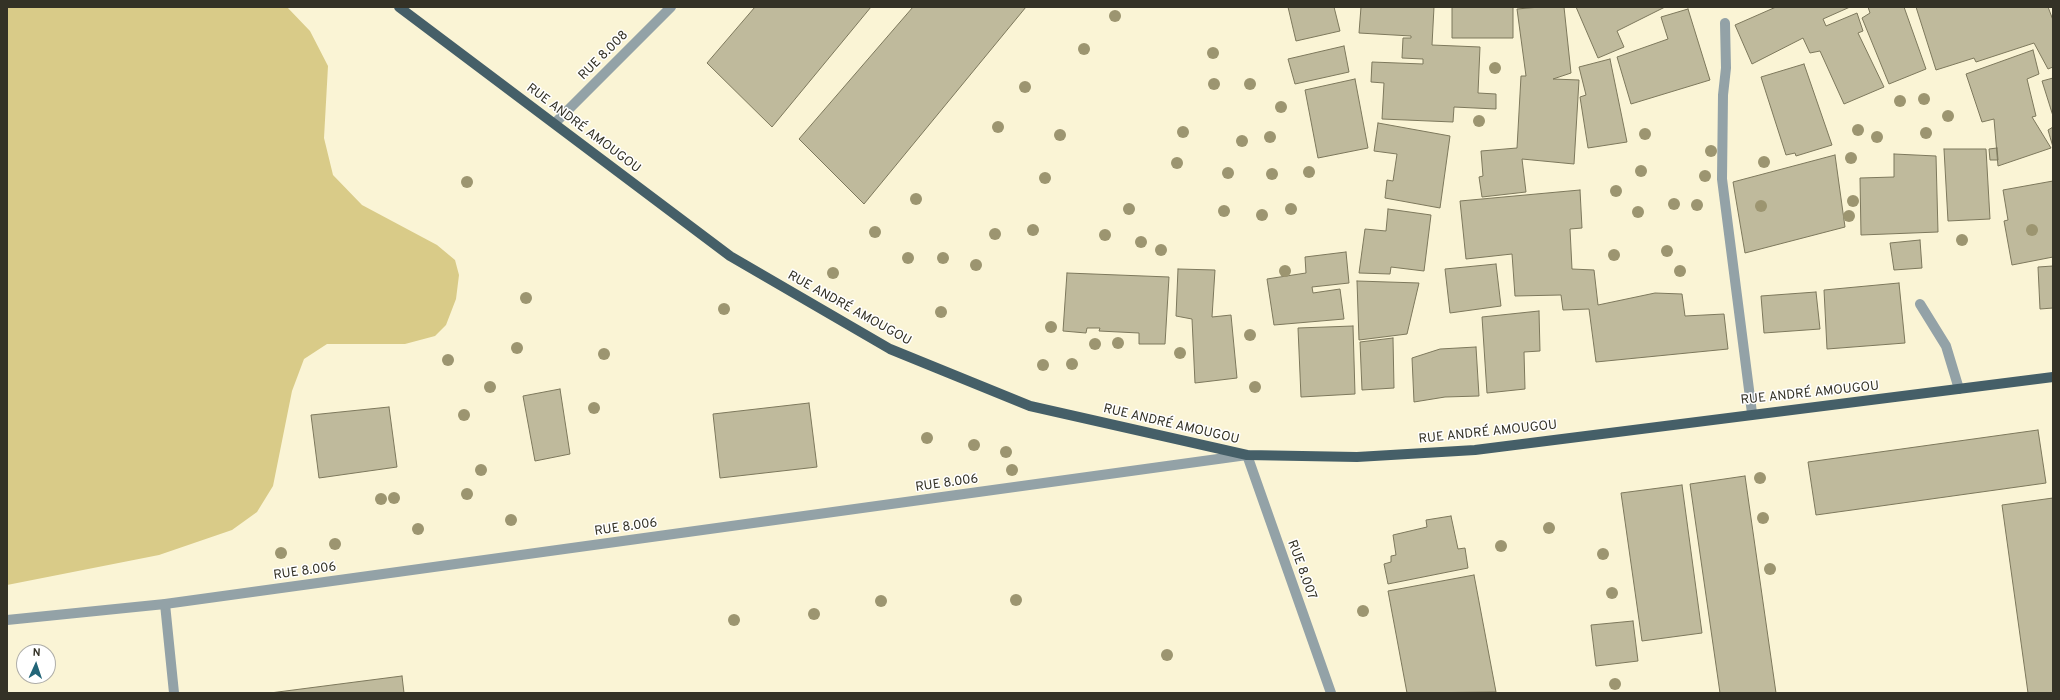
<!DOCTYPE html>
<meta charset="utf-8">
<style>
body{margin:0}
#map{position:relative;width:2060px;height:700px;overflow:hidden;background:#faf4d5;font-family:Overpass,sans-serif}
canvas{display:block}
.frame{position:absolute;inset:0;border:8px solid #343226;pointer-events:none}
.north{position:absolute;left:16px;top:644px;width:40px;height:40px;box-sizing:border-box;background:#fff;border:1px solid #aeada8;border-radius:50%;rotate:3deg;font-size:11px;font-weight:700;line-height:16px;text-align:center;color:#343226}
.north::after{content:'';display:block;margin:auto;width:14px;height:18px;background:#236578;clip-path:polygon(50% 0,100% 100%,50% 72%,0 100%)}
</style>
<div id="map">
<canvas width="2060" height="700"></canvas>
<div class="frame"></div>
<div class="north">N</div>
</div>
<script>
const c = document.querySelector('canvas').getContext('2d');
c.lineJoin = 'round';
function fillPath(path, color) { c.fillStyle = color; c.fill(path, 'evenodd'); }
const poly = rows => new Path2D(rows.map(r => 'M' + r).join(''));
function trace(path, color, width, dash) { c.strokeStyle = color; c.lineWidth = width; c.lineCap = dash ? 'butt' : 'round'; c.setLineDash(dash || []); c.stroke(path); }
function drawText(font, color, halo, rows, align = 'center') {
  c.font = font + ' Overpass,sans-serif'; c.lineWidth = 3; c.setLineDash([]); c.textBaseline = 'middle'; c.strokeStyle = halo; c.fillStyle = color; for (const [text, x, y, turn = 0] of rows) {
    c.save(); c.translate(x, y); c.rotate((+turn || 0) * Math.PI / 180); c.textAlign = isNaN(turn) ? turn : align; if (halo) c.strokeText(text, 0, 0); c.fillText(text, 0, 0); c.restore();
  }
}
fillPath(poly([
 [7,7,287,7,310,31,328,66,324,138,333,175,362,205,437,245,455,260,459,275,456,299,446,325,435,336,405,344,327,344,304,359,292,391,273,486,257,512,232,530,159,555,7,585]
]), '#d9cb88');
const building = poly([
 [755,7,871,7,772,127,707,63,755,7],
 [913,7,1026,7,864,204,799,139,913,7],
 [1288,7,1334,7,1340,31,1296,41,1288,7],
 [1361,7,1434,7,1432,45,1480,47,1478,93,1496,94,1496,109,1454,107,1453,122,1382,119,1384,83,1371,82,1372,62,1423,64,1423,59,1402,58,1403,38,1411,38,1411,36,1359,33,1361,7],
 [1452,7,1513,7,1513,38,1452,38,1452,7],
 [1540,7,1564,7,1571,73,1553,79,1579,80,1574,164,1522,159,1526,192,1482,197,1479,177,1483,176,1481,151,1517,148,1521,76,1526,76,1517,9,1540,7],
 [1576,7,1665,7,1617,31,1624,47,1598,58,1576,7],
 [1776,7,1850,7,1823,19,1826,26,1857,13,1863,31,1858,33,1884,87,1844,104,1820,51,1810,53,1803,38,1752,64,1735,25,1776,7],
 [1868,7,1904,7,1926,69,1889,84,1862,18,1870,13,1868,7],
 [1916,7,2048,7,2053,20,2053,67,2048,69,2034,43,1976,62,1974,58,1936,70,1916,7],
 [1688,9,1710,80,1631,104,1617,57,1668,39,1661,17,1688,9],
 [1344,46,1349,72,1295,84,1288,59,1344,46],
 [2033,50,2039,74,2027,79,2036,116,2032,117,2051,148,1998,166,1994,119,1982,122,1966,74,2033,50],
 [1610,59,1627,142,1588,148,1580,97,1586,95,1579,67,1610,59],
 [1804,64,1832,145,1796,156,1795,153,1786,155,1761,77,1804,64],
 [2053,78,2053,116,2042,81,2053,78],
 [1355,79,1368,148,1318,158,1305,90,1355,79],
 [1378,123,1450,136,1440,208,1385,198,1387,180,1393,181,1397,154,1374,151,1378,123],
 [2053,127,2053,147,2048,130,2053,127],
 [1997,148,1998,160,1990,160,1989,149,1997,148],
 [1944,149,1986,149,1990,219,1948,221,1944,149],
 [1894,154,1936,156,1938,232,1861,235,1860,178,1894,177,1894,154],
 [1835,155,1845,227,1745,253,1733,182,1835,155],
 [2053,181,2053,257,2012,265,2004,221,2008,220,2003,190,2053,181],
 [1580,190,1582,228,1570,229,1572,269,1594,270,1598,305,1655,293,1682,294,1685,316,1724,314,1728,349,1596,362,1589,309,1563,310,1561,295,1515,296,1512,254,1466,259,1460,201,1580,190],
 [1388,209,1431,215,1424,271,1391,267,1390,274,1359,273,1365,229,1386,231,1388,209],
 [1920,240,1922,268,1894,270,1890,243,1920,240],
 [1346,252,1349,283,1312,287,1313,293,1340,289,1344,319,1274,325,1267,279,1306,273,1305,257,1346,252],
 [1496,264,1501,306,1450,313,1445,269,1496,264],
 [2053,266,2053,308,2040,309,2038,267,2053,266],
 [1178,269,1215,270,1212,317,1231,315,1237,378,1195,383,1192,319,1176,316,1178,269],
 [1067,273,1169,277,1165,344,1139,344,1139,333,1099,331,1100,328,1087,328,1086,333,1063,331,1067,273],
 [1357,281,1419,283,1407,334,1359,340,1357,281],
 [1899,283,1905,343,1827,349,1824,290,1899,283],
 [1816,292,1820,329,1764,333,1761,296,1816,292],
 [1539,311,1540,351,1524,352,1525,389,1487,393,1482,317,1539,311],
 [1353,326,1355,394,1301,397,1298,328,1353,326],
 [1393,338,1394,388,1362,390,1360,342,1393,338],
 [1476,347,1479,396,1445,397,1414,402,1412,358,1440,349,1476,347],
 [560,389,570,454,535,461,523,396,560,389],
 [809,403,817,467,720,478,713,414,809,403],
 [389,407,397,467,319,478,311,415,389,407],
 [2038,430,2046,483,1816,515,1808,462,2038,430],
 [1745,476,1776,693,1720,693,1690,484,1745,476],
 [1682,485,1702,633,1642,641,1621,493,1682,485],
 [2053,498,2053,693,2028,693,2002,505,2053,498],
 [1451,516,1458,549,1465,548,1468,568,1388,584,1384,564,1391,562,1391,556,1396,555,1393,535,1427,527,1426,520,1451,516],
 [1474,575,1496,692,1407,693,1388,591,1474,575],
 [1633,621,1638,661,1596,666,1591,625,1633,621],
 [402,676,404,693,270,693,402,676]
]);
fillPath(building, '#bfba9c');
trace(building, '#7d785c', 1);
trace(poly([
 [165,604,174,693]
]), '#93a2a7', 10);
trace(poly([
 [1725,23,1726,68,1723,95,1722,179,1752,413],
 [555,123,671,7],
 [1920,304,1946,346,1959,389],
 [7,620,165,604,1247,455,1331,693]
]), '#93a2a7', 10);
trace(poly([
 [399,7,730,256,890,349,1030,406,1247,455,1357,457,1475,450,2053,377]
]), '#455f68', 10);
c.fillStyle = '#9c9570';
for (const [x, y] of [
 [1115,16],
 [1084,49],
 [1213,53],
 [1495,68],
 [1214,84],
 [1250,84],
 [1025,87],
 [1924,99],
 [1900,101],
 [1281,107],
 [1948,116],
 [1479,121],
 [998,127],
 [1858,130],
 [1183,132],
 [1926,133],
 [1645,134],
 [1060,135],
 [1270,137],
 [1877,137],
 [1242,141],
 [1711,151],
 [1851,158],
 [1764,162],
 [1177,163],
 [1641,171],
 [1309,172],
 [1228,173],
 [1272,174],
 [1705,176],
 [1045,178],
 [467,182],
 [1616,191],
 [916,199],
 [1853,201],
 [1674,204],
 [1697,205],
 [1761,206],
 [1129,209],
 [1291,209],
 [1224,211],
 [1638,212],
 [1262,215],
 [1849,216],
 [1033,230],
 [2032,230],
 [875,232],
 [995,234],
 [1105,235],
 [1962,240],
 [1141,242],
 [1161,250],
 [1667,251],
 [1614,255],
 [908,258],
 [943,258],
 [976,265],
 [1285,271],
 [1680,271],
 [833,273],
 [526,298],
 [724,309],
 [941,312],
 [1051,327],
 [1250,335],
 [1118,343],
 [1095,344],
 [517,348],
 [1180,353],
 [604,354],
 [448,360],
 [1072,364],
 [1043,365],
 [490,387],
 [1255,387],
 [594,408],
 [464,415],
 [927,438],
 [974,445],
 [1006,452],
 [481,470],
 [1012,470],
 [1760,478],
 [467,494],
 [394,498],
 [381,499],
 [1763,518],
 [511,520],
 [1549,528],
 [418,529],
 [335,544],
 [1501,546],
 [281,553],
 [1603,554],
 [1770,569],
 [1612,593],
 [1016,600],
 [881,601],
 [1363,611],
 [814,614],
 [734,620],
 [1167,655],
 [1615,684]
]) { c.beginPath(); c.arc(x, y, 6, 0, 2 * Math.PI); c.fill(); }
drawText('13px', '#343226', '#fff', [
 ["RUE 8.008",604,56,-45],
 ["RUE ANDRÉ AMOUGOU",583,129,37],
 ["RUE ANDRÉ AMOUGOU",849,309,29],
 ["RUE ANDRÉ AMOUGOU",1810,394,-6],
 ["RUE ANDRÉ AMOUGOU",1171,425,13],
 ["RUE ANDRÉ AMOUGOU",1488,433,-6],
 ["RUE 8.006",947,484,-8],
 ["RUE 8.006",626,528,-8],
 ["RUE 8.007",1301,570,70],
 ["RUE 8.006",305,572,-8]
]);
</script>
